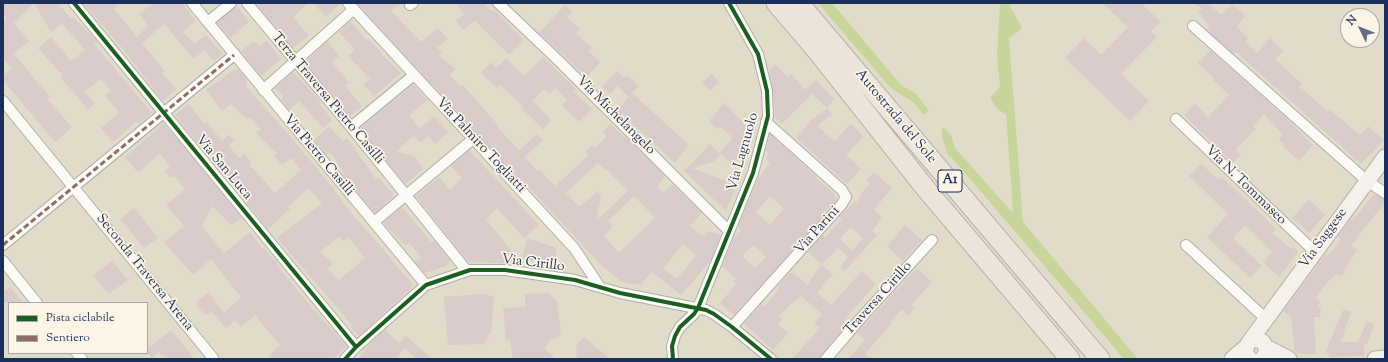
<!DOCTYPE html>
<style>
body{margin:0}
#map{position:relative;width:1388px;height:362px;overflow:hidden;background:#e0dcc9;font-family:"Sorts Mill Goudy",serif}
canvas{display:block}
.frame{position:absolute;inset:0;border:4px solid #1b2f5e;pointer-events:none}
.legend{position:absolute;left:8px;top:302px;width:140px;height:52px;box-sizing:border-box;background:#fcf5e5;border:1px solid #a2a6af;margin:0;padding:5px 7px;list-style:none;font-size:12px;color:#1b2f5e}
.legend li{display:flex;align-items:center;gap:8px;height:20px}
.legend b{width:20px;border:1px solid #a2a6af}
.north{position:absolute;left:1340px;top:8px;width:40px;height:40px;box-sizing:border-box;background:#fcf5e5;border:1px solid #a2a6af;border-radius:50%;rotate:313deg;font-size:11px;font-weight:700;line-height:16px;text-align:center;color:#1b2f5e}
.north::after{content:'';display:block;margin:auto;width:14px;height:18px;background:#606c83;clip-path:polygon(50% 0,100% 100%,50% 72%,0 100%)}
</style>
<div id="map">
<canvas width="1388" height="362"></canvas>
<div class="frame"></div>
<ul class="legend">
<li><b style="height:5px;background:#1b5e20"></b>Pista ciclabile</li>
<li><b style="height:5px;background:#8d6e63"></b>Sentiero</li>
</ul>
<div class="north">N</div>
</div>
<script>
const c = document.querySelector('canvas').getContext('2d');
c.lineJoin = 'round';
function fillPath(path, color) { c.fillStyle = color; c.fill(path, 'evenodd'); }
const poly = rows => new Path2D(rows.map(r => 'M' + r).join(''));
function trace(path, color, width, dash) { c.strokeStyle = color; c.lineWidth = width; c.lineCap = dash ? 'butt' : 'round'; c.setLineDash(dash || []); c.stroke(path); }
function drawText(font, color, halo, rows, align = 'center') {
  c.font = font + ' "Sorts Mill Goudy",serif'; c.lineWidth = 3.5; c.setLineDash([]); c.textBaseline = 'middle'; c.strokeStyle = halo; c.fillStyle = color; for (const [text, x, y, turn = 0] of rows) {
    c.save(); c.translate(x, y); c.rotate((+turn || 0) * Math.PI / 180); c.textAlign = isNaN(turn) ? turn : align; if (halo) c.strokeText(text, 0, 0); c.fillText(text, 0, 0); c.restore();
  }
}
fillPath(poly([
 [818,3,832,3,901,85,915,93,929,111,924,115,914,103,894,90,888,85],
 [1000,3,1010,3,1010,6,1022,28,1009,38,1023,222,1138,359,1124,359,971,180,947,153,942,137,942,129,944,128,951,135,955,148,1012,212,1013,211,1006,114,997,109,990,98,1000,87,997,57]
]), '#c7d59b');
fillPath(poly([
 [3,3,58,3,71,19,73,17,94,38,97,42,94,44,152,113,139,124,137,121,113,142,101,128,119,113,105,95,111,91,101,79,84,92,95,103,88,109,61,78,63,76,38,48,51,37,71,61,85,50,62,23,51,32,34,3,14,23,29,41,14,54,50,97,47,99,72,127,55,142,3,80,3,76,12,68,3,58,3,22,7,19,3,14],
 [83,3,120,3,114,9,137,37,148,25,139,14,153,3,182,3,195,21,183,32,195,44,206,35,223,54,214,61,204,50,194,59,164,24,142,43,165,71,162,73,176,89,163,101,123,49],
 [256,3,308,3,293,17,309,36,293,48],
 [313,3,341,3,326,17],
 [357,3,401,3,391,11,421,42,438,28,448,39,437,48,442,52,439,56,456,69,450,75,460,87,463,85,498,125,497,127,519,150,537,134,543,140,525,157,537,171,539,169,555,186,589,155,585,152,592,145,596,147,606,137,603,132,610,124,632,143,665,176,657,187,663,193,672,184,702,213,690,226,704,236,709,231,721,235,710,262,681,295,652,272,640,285,622,282,601,265,521,179,520,180],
 [598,163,605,170,606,169,628,191,596,221,601,197,598,191,579,207,566,193],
 [634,196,655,218,619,253,604,236,613,226,608,221],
 [683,244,696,255,677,279,663,268],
 [456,3,484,3,491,11,493,9,524,40,509,55,475,21,463,30,456,21,464,14],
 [1102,3,1141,3,1161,22,1151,31,1157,37,1121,74,1149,101,1130,121,1065,58,1084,38,1101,55,1128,27],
 [1194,3,1208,3,1221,15,1232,4,1245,16,1237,27,1248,38,1245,41,1257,53,1270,38,1283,51,1275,59,1302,84,1299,86,1328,112,1330,110,1360,135,1368,126,1384,140,1361,164,1236,52,1234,54,1219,41,1207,29,1210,27,1198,12,1202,9],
 [565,5,572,12,567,18,580,29,576,34,592,48,589,51,600,62,587,77,539,33],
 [237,6,249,22,230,38,217,23],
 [350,21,366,40,368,39,382,53,381,54,401,73,374,96,363,84,370,79,348,56,355,50,339,32],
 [254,41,259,46,267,41,281,59,261,76,241,51],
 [327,41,339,56,332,62,349,83,345,86,362,106,350,116,305,62],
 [1210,50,1283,115,1313,145,1299,161,1283,146,1284,145,1279,139,1283,135,1264,114,1253,126,1256,129,1235,150,1241,155,1233,163,1184,115,1195,104,1208,117,1229,95,1213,80,1214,78,1198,63],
 [543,57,576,89,573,91,592,109,579,122,562,106,567,100,555,88,550,94,544,89,533,101,551,120,543,129,521,108,523,106,500,85,497,88,481,73,491,62,497,68,506,58,524,76],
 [775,64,787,77,791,74,805,90,816,80,834,99,827,108,812,94,782,124,774,117,775,110,773,91,769,72],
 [238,69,247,79,246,86,294,141,334,189,333,189,352,214,383,249,396,265,395,265,412,283,412,287,359,336,351,328,352,325,277,238,322,203,308,188,288,207,290,209,268,229,175,115,188,104,205,124,207,122,222,141,229,135,234,140,229,146,239,158,244,153,251,162,249,164,275,193,301,170,291,158,282,165,274,156,277,154,256,133,261,129,249,117,247,119,231,104,222,111,206,90,214,83,215,84,232,71],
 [339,237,343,241,348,237,365,258,339,280,328,269,333,264,320,252],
 [617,71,624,78,627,75,639,86,629,97,617,86,610,94,602,86],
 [293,72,321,102,319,103,332,120,323,128,299,101,289,110,281,99,283,96,275,88],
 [712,74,719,82,710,90,702,82],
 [413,85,428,100,409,115,419,129,434,116,448,132,435,144,428,136,420,143,414,135,396,152,414,156,423,169,405,184,360,128],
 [632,93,689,145,675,163,618,110],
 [724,103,748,127,744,132,752,140,732,164,721,154,713,162,692,168,726,181,732,186,734,192,726,211,684,171,710,144,719,153,733,138,721,127,718,129,709,121],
 [827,108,832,114,817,126,835,141,851,123,863,137,846,155,861,169,847,184,796,138,811,120],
 [163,124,174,135,242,218,231,225,212,206,202,226,224,253,250,232,262,249,264,248,281,268,280,269,313,309,346,345,346,347,333,359,266,359,280,345,255,315,241,327,235,320,226,328,211,311,206,315,198,308,199,307,196,303,209,292,224,313,241,297,211,259,193,275,164,242,184,226,166,205,185,189,174,176,171,178,165,171,170,166,160,153,138,173,125,157],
 [329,126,343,141,347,138,376,179,378,177,393,194,392,195,393,197,375,213,343,175,345,173,337,164,338,163,330,152,326,154,314,140],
 [770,134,808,169,816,176,815,177,834,194,837,200,829,209,828,208,818,222,734,315,720,303,736,284,733,282,736,279,722,266,733,239,741,231,738,227,757,180,770,163,766,159,769,154,766,150],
 [770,196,784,209,770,225,756,212],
 [753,245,766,257,755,268,742,256],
 [469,150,539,225,524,238,497,208,486,219,522,264,468,262,416,196,439,177,450,190,462,178,451,166],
 [1201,164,1219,180,1222,177,1276,229,1272,233,1290,248,1293,247,1298,252,1279,277,1263,262,1272,252,1245,225,1233,238,1262,266,1250,278,1207,237,1228,214,1189,176],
 [874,172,892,188,874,210,882,218,872,231,877,235,845,271,840,267,848,257,838,248,822,264,808,252,823,235,825,237,842,219,839,217,855,201,856,203,861,197,859,196,870,184,866,180],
 [850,227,863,238,853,251,840,239],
 [1374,194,1385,199,1385,204,1373,217,1351,246,1357,250,1344,270,1345,271,1342,276,1336,274,1326,284,1315,298,1320,302,1318,307,1321,307,1320,317,1314,317,1316,354,1305,354,1295,352,1291,317,1283,311,1325,255,1327,257,1341,239,1338,237,1351,219,1353,220],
 [1309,200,1325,215,1309,233,1292,218],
 [402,207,431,242,434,240,450,260,446,266,425,273,415,262,421,257,409,243,405,245,383,223],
 [134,208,158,238,144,248,120,219],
 [905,225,922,240,903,261,887,246],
 [527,238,556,248,556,258,551,265,522,258],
 [112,261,128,280,109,294,93,276],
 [821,265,833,274,817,293,831,305,862,271,876,284,844,320,848,323,818,359,792,359,820,328,814,323,822,314,801,296,793,303,792,302,779,317,782,319,778,325,788,333,773,350,744,324,761,304,764,307,778,290,779,285,789,273,794,273,807,285],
 [917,268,932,282,911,305,915,308,908,316,902,309,890,322,892,323,865,354,871,359,848,359,865,340,857,333],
 [10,287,23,303,3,303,3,293],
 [549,293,557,302,561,333,555,339,550,339,545,349,556,359,524,359,523,358,513,359,510,340,506,341,503,308,525,307,525,294],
 [480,294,494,296,491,334,488,334,489,338,486,339,485,344,448,345,444,297],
 [1343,310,1351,311,1341,342,1358,342,1367,321,1374,325,1367,344,1364,345,1364,356,1329,357,1329,353,1325,353],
 [171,330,195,359,168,359,166,356,164,357,159,352,152,358,147,352,147,349],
 [385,330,399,343,406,336,432,359,416,359,405,348,395,359,358,359,369,346,368,345],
 [584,337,610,359,577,359,576,346]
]), '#d9cbca');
const minor = poly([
 [74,3,164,113,356,347],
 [192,3,426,285],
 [247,3,351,127,467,271],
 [348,3,574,248,600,287],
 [498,3,560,62,729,231],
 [410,5,413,3],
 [208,22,231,3],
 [1193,26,1367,181,1385,193],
 [263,90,354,9],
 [3,101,213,358,211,359],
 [1176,119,1315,252],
 [351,127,414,75],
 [374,222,473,139],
 [3,245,234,55],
 [1186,245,1266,319],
 [3,261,37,303],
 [732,327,842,204,846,197,842,190,766,122],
 [77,353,82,359],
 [345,359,356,347,426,285,470,270,505,270,575,280,620,293,706,310,714,314,732,327,771,359],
 [673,359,672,346,675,336,680,327,694,314,698,308,753,173,768,116,767,91,758,54,729,3],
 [826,359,861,318,932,240]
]);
const secondary = poly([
 [1250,341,1385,157],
 [1266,347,1289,359],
 [1232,359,1246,347],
 [1250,359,1246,354,1246,347,1250,341,1256,339,1263,342,1266,347,1266,354,1262,359],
 [1375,359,1385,358]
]);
const motorway = poly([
 [776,3,817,51,926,189,1070,359],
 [799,3,1100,359]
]);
trace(minor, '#aeaea7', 12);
trace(secondary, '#aeaea7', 17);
trace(motorway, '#aeaea7', 21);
trace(minor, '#fafaf7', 10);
trace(secondary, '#f4f1ed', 15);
trace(motorway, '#ede4dc', 19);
trace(poly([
 [3,245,234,55]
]), '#8d6e63', 3, [6, 3]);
trace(poly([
 [74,3,164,113,356,347],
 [345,359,356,347,426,285,470,270,505,270,575,280,620,293,706,310,714,314,732,327,771,359],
 [673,359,672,346,675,336,680,327,694,314,698,308,753,173,768,116,767,91,758,54,729,3]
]), '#1b5e20', 4);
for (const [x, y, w] of [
 [950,181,24]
]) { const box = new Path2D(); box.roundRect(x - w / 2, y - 11, w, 22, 3); c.fillStyle = '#fcf5e5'; c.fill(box); trace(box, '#1b2f5e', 1); }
drawText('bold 13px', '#1b2f5e', null, [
 ["A1",950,181]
]);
drawText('14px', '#1b2f5e', '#fcf5e5', [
 ["Terza Traversa Pietro Casilli",327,99,50],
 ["Via Michelangelo",615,116,45],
 ["Autostrada del Sole",895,117,50],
 ["Via Palmiro Togliatti",480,146,47],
 ["Via Lagnuolo",744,152,-74],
 ["Via Pietro Casilli",318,156,50],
 ["Via San Luca",223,168,50],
 ["Via N. Tommaseo",1245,186,44],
 ["Via Parini",818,231,-48],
 ["Via Saggese",1324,239,-54],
 ["Via Cirillo",533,264,7],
 ["Seconda Traversa Arena",144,273,51],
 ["Traversa Cirillo",879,299,-48]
]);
</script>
